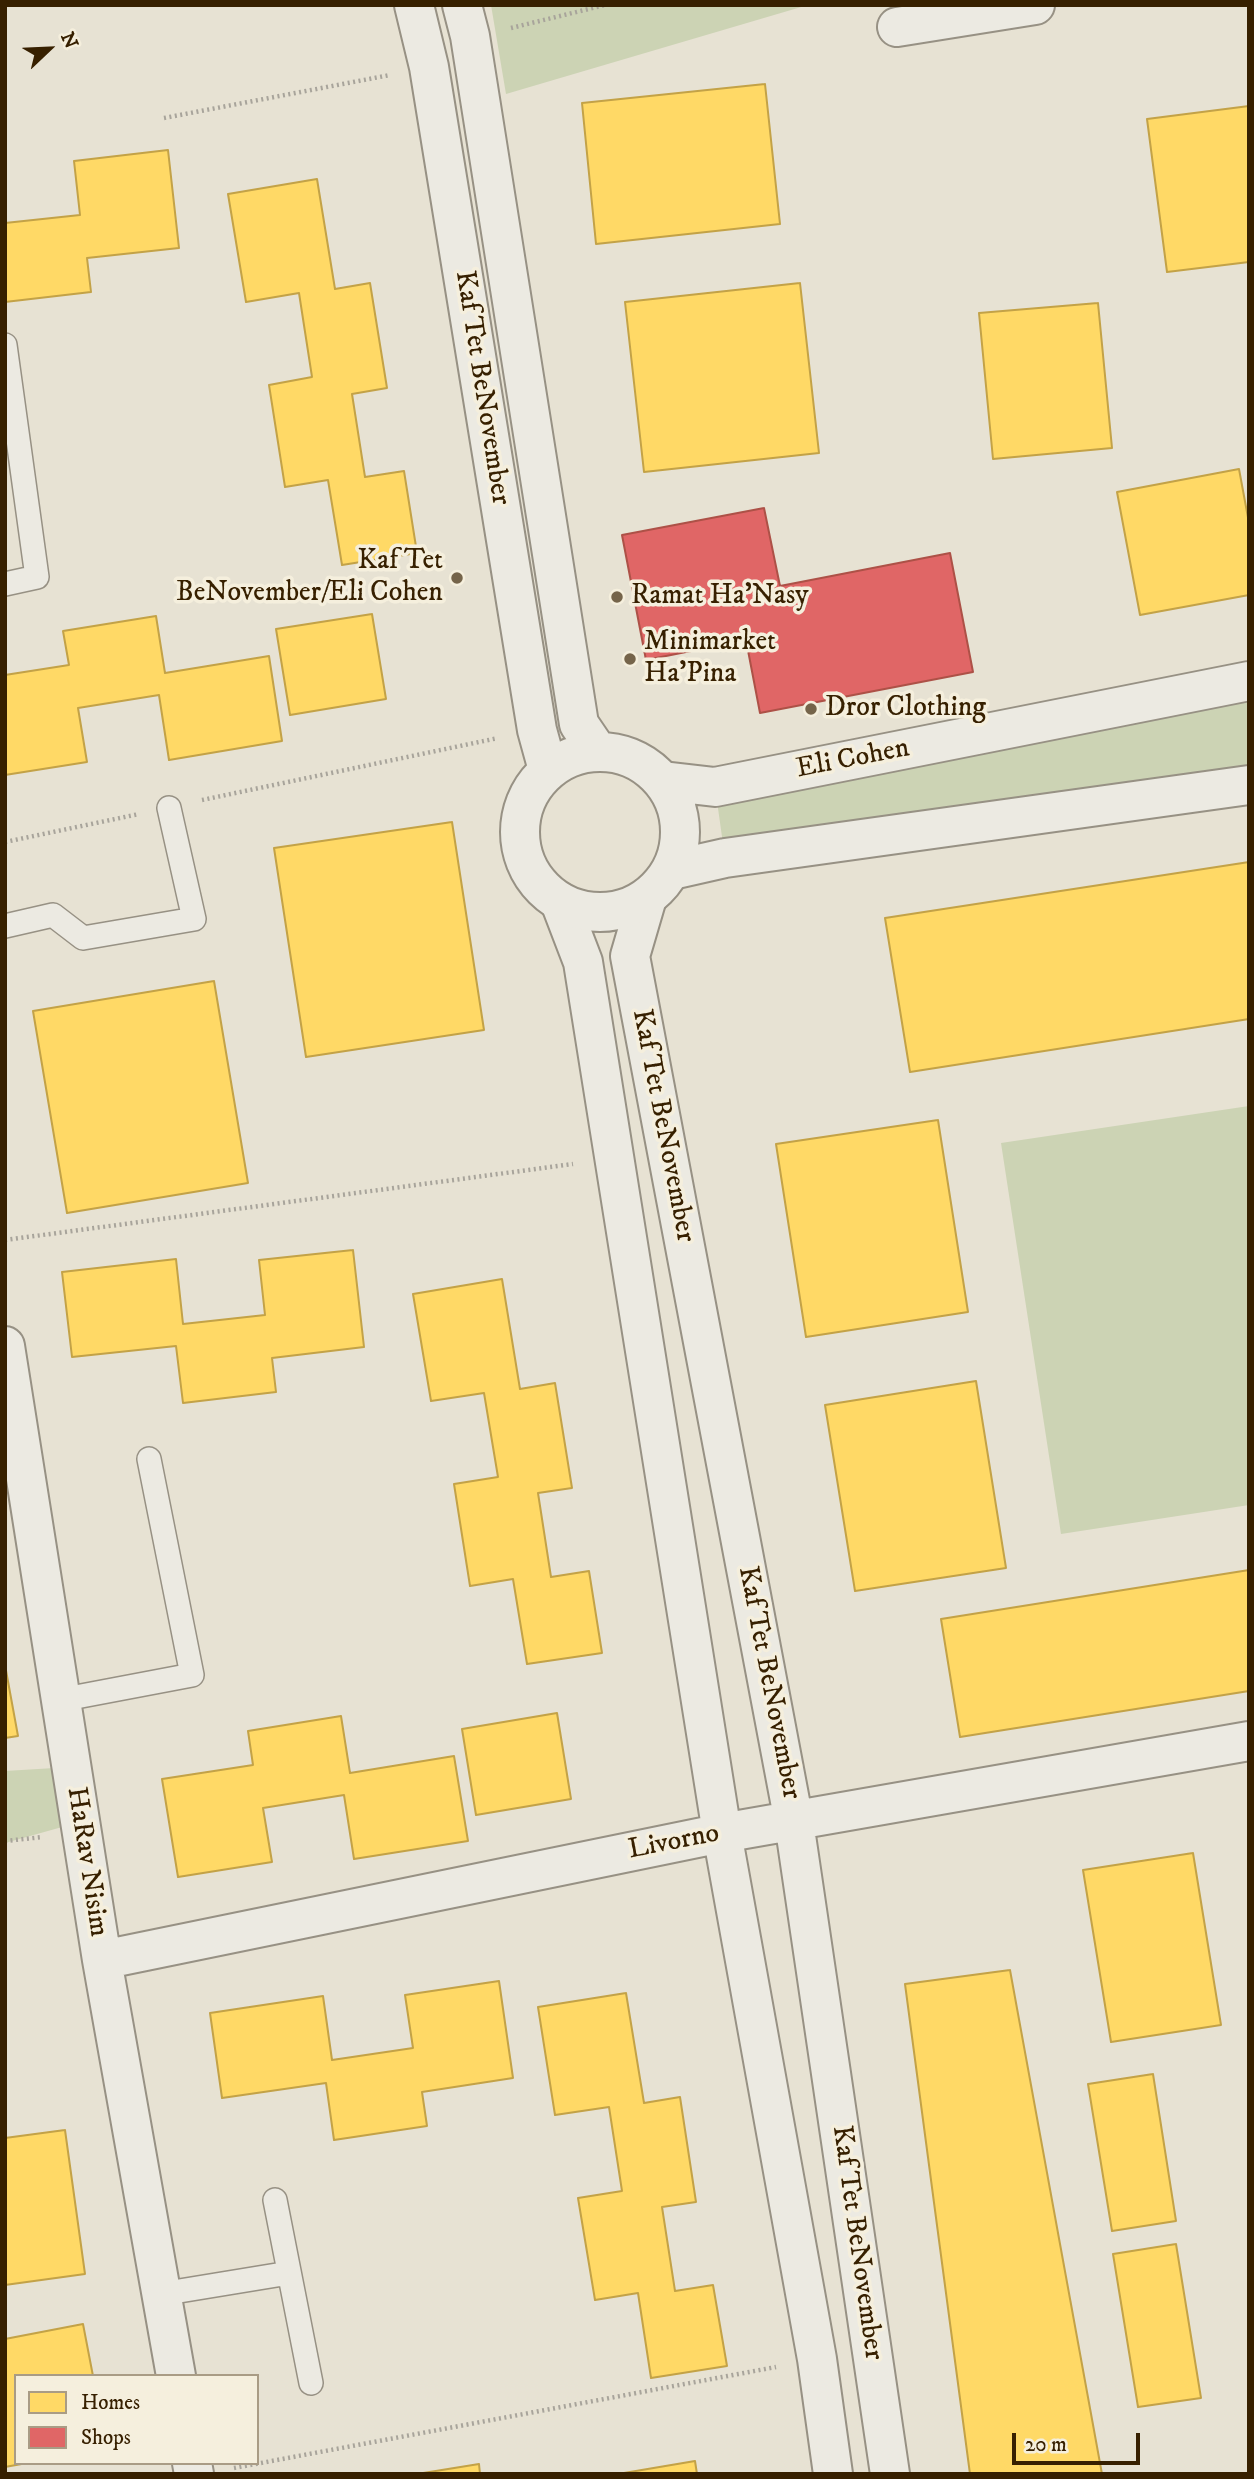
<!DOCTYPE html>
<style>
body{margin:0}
#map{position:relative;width:1254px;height:2479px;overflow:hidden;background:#e7e2d3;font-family:"IM FELL DW Pica",serif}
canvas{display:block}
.frame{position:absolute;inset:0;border:7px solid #372000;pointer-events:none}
.legend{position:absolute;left:14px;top:2374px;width:245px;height:91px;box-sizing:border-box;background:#f5efdd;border:2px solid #a99c85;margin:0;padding:9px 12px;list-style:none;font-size:21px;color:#372000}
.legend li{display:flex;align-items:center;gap:14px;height:35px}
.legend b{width:35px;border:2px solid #a99c85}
.north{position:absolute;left:14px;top:14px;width:70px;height:70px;-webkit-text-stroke:5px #f5efdd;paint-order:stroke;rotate:67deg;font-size:19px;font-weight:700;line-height:28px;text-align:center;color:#372000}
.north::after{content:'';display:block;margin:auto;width:24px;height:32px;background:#372000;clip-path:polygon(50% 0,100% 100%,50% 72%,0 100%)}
.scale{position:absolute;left:1012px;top:2433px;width:128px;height:32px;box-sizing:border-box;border:4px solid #372000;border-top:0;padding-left:9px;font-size:21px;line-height:24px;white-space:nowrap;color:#372000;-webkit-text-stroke:5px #f5efdd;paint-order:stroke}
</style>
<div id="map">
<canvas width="1254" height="2479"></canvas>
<div class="frame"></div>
<ul class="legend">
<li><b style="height:19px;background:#ffd966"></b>Homes</li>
<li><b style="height:19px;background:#e06666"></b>Shops</li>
</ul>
<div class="north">N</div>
<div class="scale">20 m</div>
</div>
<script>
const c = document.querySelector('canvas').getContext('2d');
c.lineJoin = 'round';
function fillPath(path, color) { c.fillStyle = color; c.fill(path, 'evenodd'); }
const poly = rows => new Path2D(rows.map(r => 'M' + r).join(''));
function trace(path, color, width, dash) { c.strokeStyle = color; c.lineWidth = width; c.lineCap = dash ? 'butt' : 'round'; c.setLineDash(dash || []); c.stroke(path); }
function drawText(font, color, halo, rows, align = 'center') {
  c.font = font + ' "IM FELL DW Pica",serif'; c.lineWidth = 7; c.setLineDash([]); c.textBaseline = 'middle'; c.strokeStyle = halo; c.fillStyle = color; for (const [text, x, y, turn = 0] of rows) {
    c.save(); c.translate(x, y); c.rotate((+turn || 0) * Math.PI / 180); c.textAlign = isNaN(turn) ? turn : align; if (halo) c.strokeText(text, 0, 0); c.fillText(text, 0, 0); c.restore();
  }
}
fillPath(poly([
 [491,5,808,5,506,94],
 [1249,681,1249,785,725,858,715,787],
 [1249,1106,1249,1505,1061,1534,1001,1143],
 [71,1767,80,1822,5,1843,5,1771]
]), '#ccd3b4');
const homes = poly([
 [765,84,780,224,596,244,582,103,765,84],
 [1249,106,1249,262,1167,272,1147,119,1249,106],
 [168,150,179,248,87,258,91,292,5,302,5,223,80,215,74,161,168,150],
 [317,179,335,289,370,283,387,388,352,394,365,477,404,471,417,553,342,565,328,480,285,487,269,385,312,377,299,293,246,302,228,194,317,179],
 [800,283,819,453,644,472,625,302,800,283],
 [1098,303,1112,448,993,459,979,313,1098,303],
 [1239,469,1249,523,1249,595,1140,615,1117,492,1239,469],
 [372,614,386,699,290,715,276,629,372,614],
 [156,616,165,673,269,656,282,741,169,760,159,695,78,708,87,762,5,775,5,675,69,665,63,631,156,616],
 [452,822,484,1030,306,1057,274,848,452,822],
 [1249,862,1249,1019,910,1072,885,918,1249,862],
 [214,981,248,1183,67,1213,33,1011,214,981],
 [938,1120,968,1312,806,1337,776,1144,938,1120],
 [353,1250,364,1347,272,1358,276,1392,183,1403,176,1346,72,1357,62,1272,176,1259,183,1324,265,1315,259,1260,353,1250],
 [502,1279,520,1389,555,1383,572,1488,538,1493,551,1577,589,1571,602,1653,527,1664,513,1579,470,1586,454,1484,498,1477,484,1393,431,1401,413,1294,502,1279],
 [976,1381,1006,1568,855,1591,825,1405,976,1381],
 [1249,1570,1249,1691,960,1737,941,1619,1249,1570],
 [5,1665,18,1736,5,1738,5,1665],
 [557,1713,571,1799,476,1815,462,1729,557,1713],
 [341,1716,350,1773,454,1756,468,1841,354,1859,344,1795,263,1808,272,1862,178,1877,162,1779,253,1765,248,1731,341,1716],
 [1193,1853,1221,2025,1111,2042,1083,1870,1193,1853],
 [1010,1970,1102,2474,970,2474,905,1984,1010,1970],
 [499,1981,513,2078,422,2092,427,2126,334,2140,326,2083,222,2098,210,2013,323,1996,332,2060,413,2048,405,1995,499,1981],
 [626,1993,644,2103,680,2097,696,2202,662,2207,675,2291,713,2285,727,2366,651,2378,638,2293,595,2300,578,2198,622,2191,609,2107,555,2115,538,2007,626,1993],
 [1153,2074,1176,2221,1112,2231,1088,2084,1153,2074],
 [65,2130,85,2274,5,2285,5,2138,65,2130],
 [1176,2244,1201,2398,1138,2407,1113,2254,1176,2244],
 [83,2324,93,2376,16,2376,16,2463,27,2463,5,2467,5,2339,83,2324],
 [695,2461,697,2474,618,2474,695,2461],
 [479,2464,480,2474,417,2474,479,2464]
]);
fillPath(homes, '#ffd966');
trace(homes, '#c3a247', 2);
const shops = poly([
 [764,508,780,586,950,553,973,672,760,713,746,640,646,660,622,535,764,508]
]);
fillPath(shops, '#e06666');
trace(shops, '#ad5147', 2);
const service = poly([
 [5,345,37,577,5,584],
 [5,926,53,915,83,938,194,919,169,808],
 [60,1700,192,1675,149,1459],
 [275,2200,311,2383],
 [161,2294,289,2273]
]);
const minor = poly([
 [897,27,1035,5],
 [647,898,630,956,794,1822,890,2474],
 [560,902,583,962,722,1833,817,2359,833,2474],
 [5,1346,102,1960,176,2376],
 [102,1960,722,1833,1249,1741],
 [192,2463,194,2474]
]);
const tertiary = poly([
 [414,5,429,67,537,730,548,770],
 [462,5,470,36,579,724,598,752],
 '520 832a80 80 0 1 1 160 0a80 80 0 1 1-160 0Z',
 [663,781,715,787,1249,681],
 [672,870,725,858,1249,785]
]);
trace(service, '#979184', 26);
trace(minor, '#979184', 42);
trace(tertiary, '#979184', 42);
trace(poly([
 [511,28,605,5],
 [164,118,390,75],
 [202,800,498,738],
 [5,842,139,814],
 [5,1240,573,1164],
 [5,1841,43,1837],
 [234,2468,776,2367]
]), '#a8a49b', 4.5, [2, 3.5]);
trace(service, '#eceae2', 23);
trace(minor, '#eceae2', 38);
trace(tertiary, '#eceae2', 38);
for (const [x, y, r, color] of [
 [457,578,7,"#75644a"],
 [617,597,7,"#75644a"],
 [630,659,7,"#75644a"],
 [811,709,7,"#75644a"]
]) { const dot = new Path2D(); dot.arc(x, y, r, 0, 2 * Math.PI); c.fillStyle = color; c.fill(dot); trace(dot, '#f5efdd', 2.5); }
drawText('28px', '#372000', '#f5efdd', [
 ["Kaf Tet BeNovember",481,388,81],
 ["Eli Cohen",853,760,-11],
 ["Kaf Tet BeNovember",662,1126,79],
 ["Kaf Tet BeNovember",768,1683,79],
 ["Livorno",674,1843,-11],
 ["HaRav Nisim",86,1862,81],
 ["Kaf Tet BeNovember",856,2243,82]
]);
drawText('28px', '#372000', '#f5efdd', [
 ["Kaf Tet",443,562,"right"],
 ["BeNovember/Eli Cohen",443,594,"right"],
 ["Ramat Ha'Nasy",631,597],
 ["Minimarket",644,643],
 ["Ha'Pina",644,675],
 ["Dror Clothing",825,709]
], 'left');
</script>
